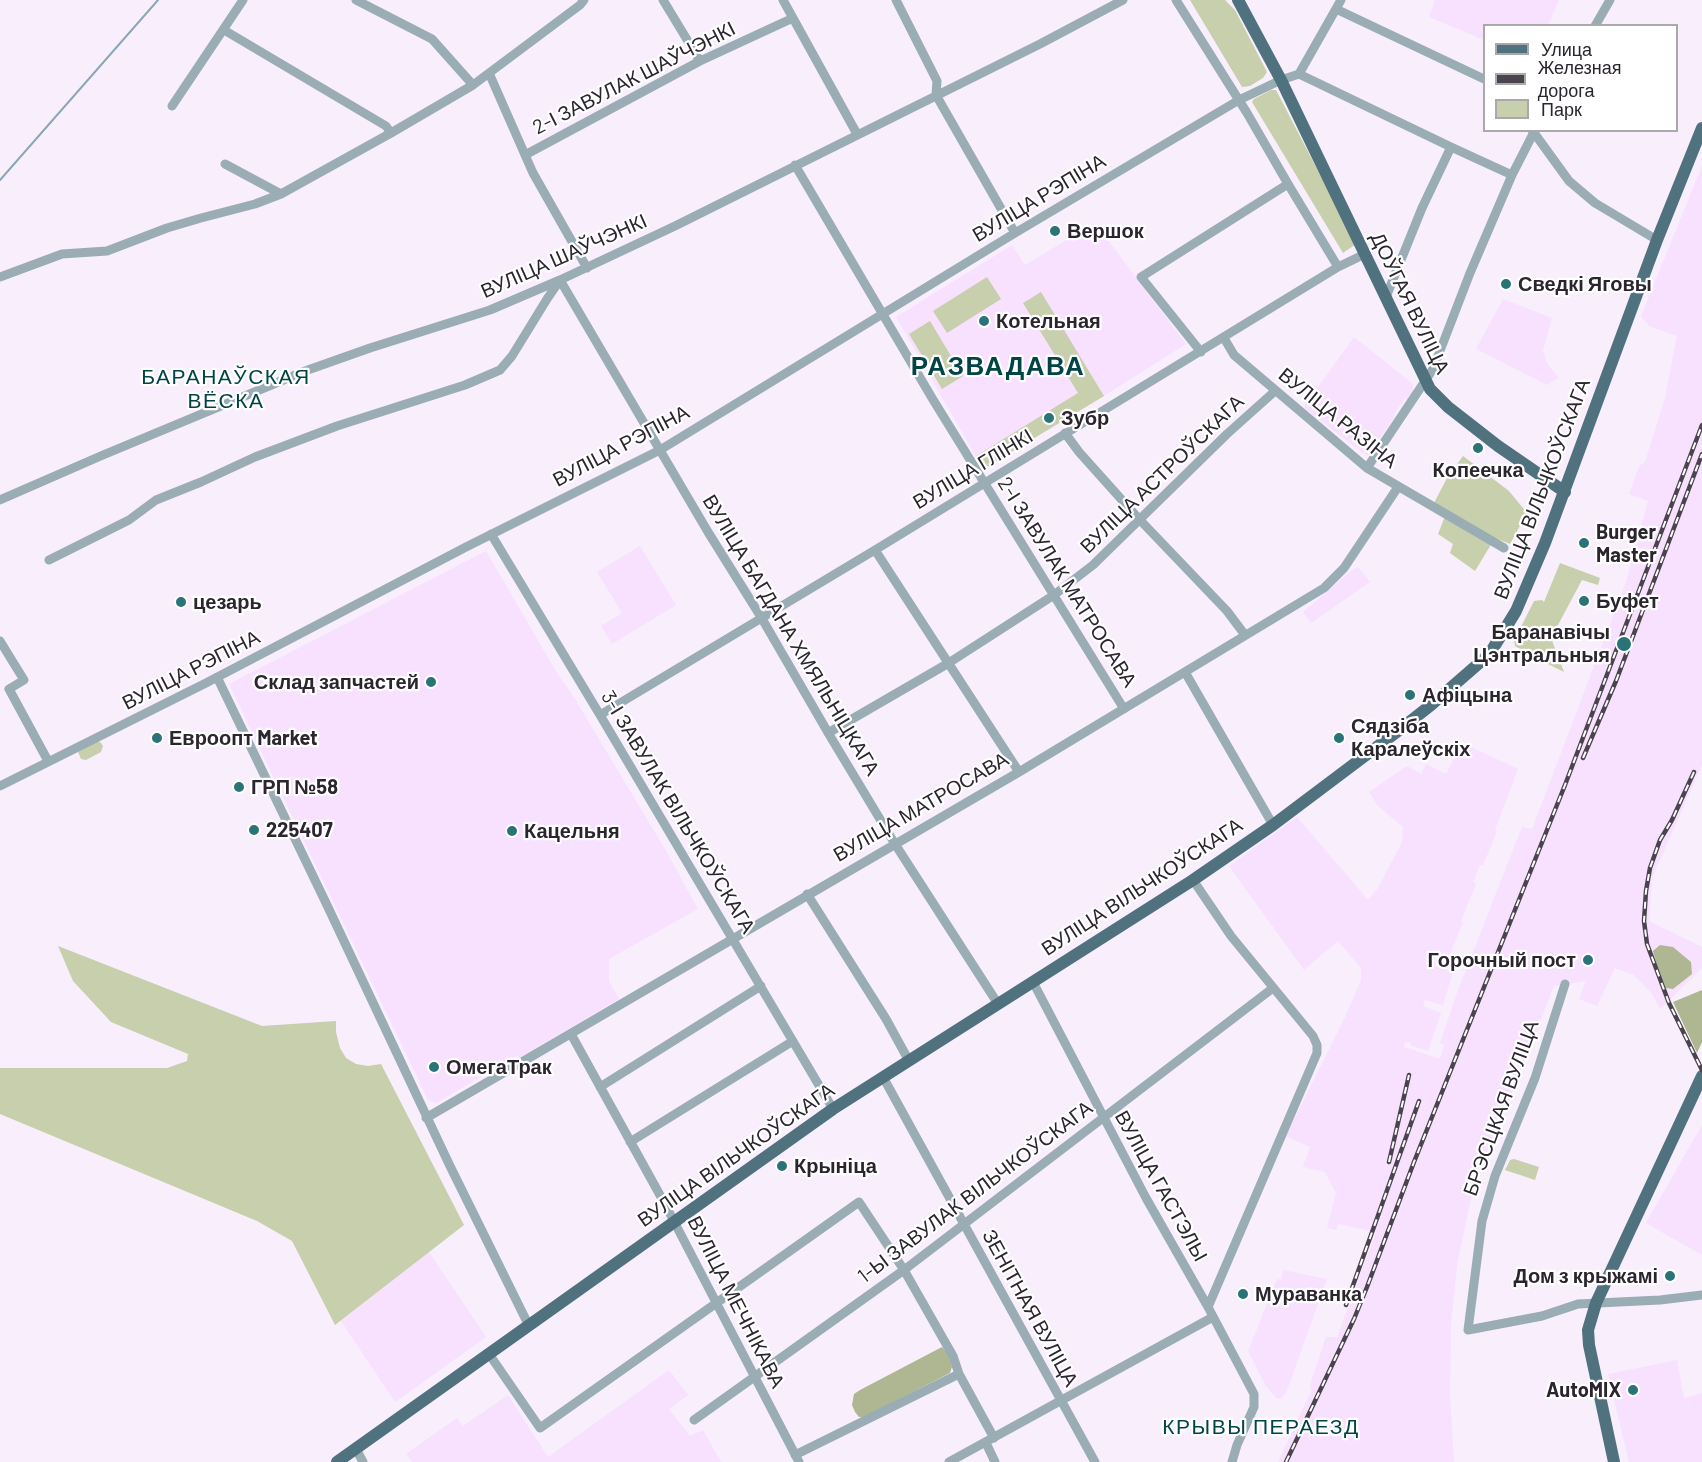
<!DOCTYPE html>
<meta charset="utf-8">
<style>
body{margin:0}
#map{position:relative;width:1702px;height:1462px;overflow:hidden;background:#f8eefc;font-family:Barlow,sans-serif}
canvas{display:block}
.legend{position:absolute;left:1483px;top:24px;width:195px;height:108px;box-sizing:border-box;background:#fff;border:2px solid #aaa8ab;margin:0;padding:8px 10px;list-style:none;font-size:18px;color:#2b252e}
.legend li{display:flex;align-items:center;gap:12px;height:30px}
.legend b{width:30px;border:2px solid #aaa8ab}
</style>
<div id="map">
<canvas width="1702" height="1462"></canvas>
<ul class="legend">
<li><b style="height:8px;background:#50727f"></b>Улица</li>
<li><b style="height:8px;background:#4b444e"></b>Железная дорога</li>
<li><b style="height:16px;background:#c7cfac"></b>Парк</li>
</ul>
</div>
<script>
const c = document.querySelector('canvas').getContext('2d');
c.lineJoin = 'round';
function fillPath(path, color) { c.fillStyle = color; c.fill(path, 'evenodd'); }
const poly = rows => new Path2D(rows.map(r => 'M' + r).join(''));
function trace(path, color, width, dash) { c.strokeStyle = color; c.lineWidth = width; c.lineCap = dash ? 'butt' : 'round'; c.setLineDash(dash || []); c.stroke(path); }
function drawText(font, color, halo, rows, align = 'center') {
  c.font = font + ' Barlow,sans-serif'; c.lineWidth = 4.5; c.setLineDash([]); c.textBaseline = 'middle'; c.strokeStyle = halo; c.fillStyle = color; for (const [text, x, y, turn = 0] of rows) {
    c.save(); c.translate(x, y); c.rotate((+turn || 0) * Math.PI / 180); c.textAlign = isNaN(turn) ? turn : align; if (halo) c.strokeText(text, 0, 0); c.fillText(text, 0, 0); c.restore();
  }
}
fillPath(poly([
 [1435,0,1559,0,1548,25,1484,26,1484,40,1429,17],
 [1702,166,1702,765,1652,878,1649,921,1702,947,1702,968,1660,1009,1652,994,1634,975,1615,968,1597,1006,1579,999,1586,981,1554,986,1472,1194,1458,1259,1451,1323,1450,1396,1454,1462,1278,1462,1311,1391,1310,1385,1326,1337,1337,1337,1376,1232,1338,1224,1336,1230,1327,1228,1336,1193,1325,1172,1303,1167,1310,1147,1286,1136,1345,1017,1361,980,1361,968,1338,941,1304,970,1229,866,1297,817,1368,900,1378,888,1402,842,1403,827,1378,806,1369,792,1407,766,1421,774,1426,764,1446,774,1462,743,1518,769,1495,830,1497,832,1483,865,1480,865,1473,882,1476,884,1461,921,1463,922,1448,959,1436,954,1434,966,1453,972,1443,1005,1425,1000,1423,1006,1441,1013,1428,1051,1410,1045,1410,1042,1404,1043,1404,1047,1440,1059,1444,1045,1440,1043,1458,990,1522,827,1532,829,1626,582,1648,501,1629,494,1639,466,1645,462,1665,398,1677,336,1649,326,1641,316],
 [1095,223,1186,344,1104,396,983,469,896,317,1012,245,1025,265],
 [1503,299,1552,318,1543,351,1547,363,1559,378,1547,385,1476,349],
 [1354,337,1413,384,1413,391,1407,400,1405,398,1394,414,1394,418,1367,456,1309,412,1304,407],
 [640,546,676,605,612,644,601,626,622,613,597,572],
 [486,551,557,673,575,699,665,849,698,909,609,959,609,981,619,999,519,1058,517,1056,436,1103,428,1100,229,684],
 [1358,567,1370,582,1311,623,1303,612,1352,570],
 [1702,1125,1702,1255,1646,1223],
 [429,1252,486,1337,395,1402,341,1321],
 [1283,1270,1327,1279,1286,1393,1281,1399,1276,1398,1265,1385,1248,1351,1277,1279,1281,1280],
 [1677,1360,1684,1398,1702,1393,1702,1462,1629,1462,1608,1374],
 [669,1370,688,1395,669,1409,690,1436,703,1430,721,1462,412,1462,406,1454,457,1418,463,1426,508,1395,548,1457]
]), '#f7e1ff');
fillPath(poly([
 [1190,0,1225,0,1235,10,1267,72,1263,78,1250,86,1242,87],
 [1271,90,1276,90,1356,244,1343,253,1252,102,1254,99],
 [987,277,1001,299,947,333,933,311],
 [1041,292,1104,396,983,469,976,456,1078,393,1023,303],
 [930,321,963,376,942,389,909,334],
 [1463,456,1509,491,1527,513,1510,544,1495,538,1475,571,1450,553,1453,544,1438,534,1447,511,1434,503,1446,480],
 [1560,563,1600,578,1598,585,1582,580,1551,638,1564,672,1530,655,1515,646,1514,641,1534,601,1542,600,1544,602],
 [97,740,101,743,103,746,101,752,86,760,81,759,78,752],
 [58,946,262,1026,336,1021,336,1032,340,1048,346,1058,356,1064,368,1066,381,1064,464,1225,335,1325,292,1241,257,1221,0,1114,0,1068,167,1068,187,1061,188,1054,111,1022,73,981],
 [1514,1159,1539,1167,1535,1180,1505,1170,1510,1160]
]), '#c7cfac');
fillPath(poly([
 [1660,945,1673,947,1691,962,1692,974,1673,989,1666,988,1656,962,1653,951],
 [1702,990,1702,1042,1697,1053,1673,1002],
 [942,1347,948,1353,952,1367,950,1373,864,1417,859,1417,855,1412,852,1405,854,1394,860,1390]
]), '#aeb792');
trace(poly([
 [0,180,158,0]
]), '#89a6b5', 2);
trace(poly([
 [356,0,432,39,473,85],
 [663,0,700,61],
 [783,0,857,134],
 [896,0,937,81,936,95,1015,233],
 [1176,0,1247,113,1288,184,1338,267],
 [1336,9,1484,79],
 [1595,26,1610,0],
 [224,30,386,126,391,133],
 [489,73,533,173,587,268],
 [1299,74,1341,0],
 [172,106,243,0],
 [1532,130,1569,181,1595,203,1657,240],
 [525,155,700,61,793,18],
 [225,164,281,194,391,133,473,85,580,5,584,0],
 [795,165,932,398,1124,709],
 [0,277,62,254,107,251,167,228,201,218,255,204,281,194],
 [1386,297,1422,208,1451,147],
 [1224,338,1234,355,1367,468,1504,548],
 [1201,352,1141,277,1288,184],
 [1065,433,1079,452,1139,519,1227,611,1245,635],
 [1367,468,1433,369,1470,273,1512,175,1535,130],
 [0,500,103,455,305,371,370,348,490,310,560,280,675,226,1040,44,1123,0],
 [491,534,600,715,833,1109],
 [875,550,1019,772],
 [49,560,129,520,156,500,201,482,255,457,337,426,465,385,500,370,512,356,547,299,560,280,708,532,761,617,830,736,895,844,998,1004],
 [0,641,24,680,9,689,48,761],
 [1185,672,1273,825],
 [217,677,326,903,450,1166,529,1326],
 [600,715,875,550,1338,267,1365,254],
 [828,733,947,664,1054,595,1093,565,1227,434,1275,391],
 [0,786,206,683,466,547,660,450,1015,233,1239,100,1281,80,1299,74,1451,147,1512,175],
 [1193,880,1231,936,1313,1036,1317,1045,1317,1053,1208,1307],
 [807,894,886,1019,909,1061],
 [1033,982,1146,1198,1208,1307,1254,1394,1254,1407,1237,1445,1232,1462],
 [1565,984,1535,1078,1495,1176,1482,1221,1468,1330,1542,1316,1578,1304,1660,1300,1702,1295],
 [571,1034,666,1206,799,1462],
 [883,1077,1095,1462],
 [600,1087,761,986],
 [426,1118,1019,772,1324,588,1344,568,1398,487],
 [630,1142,793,1041],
 [489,1354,540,1428,859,1202,904,1270,953,1356,959,1374,994,1438],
 [694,1420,904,1270,1273,988],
 [986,1443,995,1462],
 [356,1449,363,1462],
 [795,1455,959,1374],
 [949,1462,1213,1317]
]), '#9aacb4', 9);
trace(poly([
 [1238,0,1281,80,1318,157,1430,389,1448,407,1498,446,1565,492],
 [337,1462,833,1109,1193,880,1273,825,1398,731,1431,705,1485,658,1492,650,1516,611,1545,543,1657,240,1702,128],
 [1614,1462,1589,1345,1588,1330,1596,1303,1702,1076]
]), '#50727f', 12);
const rail = poly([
 [1583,758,1616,681,1702,454],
 [1694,772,1672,820,1660,840,1650,868,1646,891,1644,921,1647,944,1669,1003,1702,1070],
 [1389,1162,1409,1075],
 [1346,1305,1419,1101],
 [1286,1462,1354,1319,1367,1287,1414,1162,1565,785,1702,425]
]);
trace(rail, '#4b444e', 4.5);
trace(rail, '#fff', 2, [7]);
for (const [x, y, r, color] of [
 [1055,231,6,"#297379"],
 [1506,284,6,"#297379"],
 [984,321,6,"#297379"],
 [1049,418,6,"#297379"],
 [1478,448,6,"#297379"],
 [1584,543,6,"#297379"],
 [1584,601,6,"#297379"],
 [181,602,6,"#297379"],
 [1624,644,8,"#297379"],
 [431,682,6,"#297379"],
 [1410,695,6,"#297379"],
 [157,738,6,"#297379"],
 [1339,738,6,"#297379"],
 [239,787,6,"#297379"],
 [254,830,6,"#297379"],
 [512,831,6,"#297379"],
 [1588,960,6,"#297379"],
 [434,1067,6,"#297379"],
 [782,1166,6,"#297379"],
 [1670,1276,6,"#297379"],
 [1243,1294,6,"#297379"],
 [1633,1390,6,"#297379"]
]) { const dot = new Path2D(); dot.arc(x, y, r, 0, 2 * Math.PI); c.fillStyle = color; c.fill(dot); trace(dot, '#fff', 2); }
drawText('20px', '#2b252e', '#fff', [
 ["2-І ЗАВУЛАК ШАЎЧЭНКІ",634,78,-27],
 ["ВУЛІЦА РЭПІНА",1039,198,-31],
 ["ВУЛІЦА ШАЎЧЭНКІ",564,256,-24],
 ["ДОЎГАЯ ВУЛІЦА",1410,303,64],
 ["ВУЛІЦА РАЗІНА",1338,418,39],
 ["ВУЛІЦА РЭПІНА",621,446,-28],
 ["ВУЛІЦА ГЛІНКІ",973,469,-31],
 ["ВУЛІЦА АСТРОЎСКАГА",1162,474,-44],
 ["ВУЛІЦА ВІЛЬЧКОЎСКАГА",1542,489,-69],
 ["2-І ЗАВУЛАК МАТРОСАВА",1067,582,58],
 ["ВУЛІЦА БАГДАНА ХМЯЛЬНІЦКАГА",791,635,59],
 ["ВУЛІЦА РЭПІНА",191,670,-27],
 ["ВУЛІЦА МАТРОСАВА",921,807,-30],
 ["3-І ЗАВУЛАК ВІЛЬЧКОЎСКАГА",678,812,59],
 ["ВУЛІЦА ВІЛЬЧКОЎСКАГА",1142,887,-33],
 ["БРЭСЦКАЯ ВУЛІЦА",1501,1108,-70],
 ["ВУЛІЦА ВІЛЬЧКОЎСКАГА",736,1155,-35],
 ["ВУЛІЦА ГАСТЭЛЫ",1161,1186,61],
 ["1-Ы ЗАВУЛАК ВІЛЬЧКОЎСКАГА",975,1192,-37],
 ["ВУЛІЦА МЕЧНІКАВА",736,1302,63],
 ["ЗЕНІТНАЯ ВУЛІЦА",1030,1308,61]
]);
drawText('bold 20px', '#2b252e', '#fff', [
 ["Вершок",1067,231],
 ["Сведкі Яговы",1518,284],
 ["Котельная",996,321],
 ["Зубр",1061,418],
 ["Копеечка",1478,470,"center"],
 ["Burger",1596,532],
 ["Master",1596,555],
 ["Буфет",1596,601],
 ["цезарь",193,602],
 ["Баранавічы",1610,632,"right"],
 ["Цэнтральныя",1610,655,"right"],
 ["Склад запчастей",419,682,"right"],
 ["Афіцына",1422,695],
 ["Сядзіба",1351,726],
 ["Каралеўскіх",1351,749],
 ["Евроопт Market",169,738],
 ["ГРП №58",251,787],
 ["225407",266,830],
 ["Кацельня",524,831],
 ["Горочный пост",1576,960,"right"],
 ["ОмегаТрак",446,1067],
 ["Крыніца",794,1166],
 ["Дом з крыжамі",1658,1276,"right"],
 ["Мураванка",1255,1294],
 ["AutoMIX",1621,1390,"right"]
], 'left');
c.letterSpacing = '1.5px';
drawText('21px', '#004448', '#fff', [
 ["БАРАНАЎСКАЯ",226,377],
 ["ВЁСКА",226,401],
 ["КРЫВЫ ПЕРАЕЗД",1261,1427]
]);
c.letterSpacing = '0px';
c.letterSpacing = '1.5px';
drawText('bold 26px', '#004448', '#fff', [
 ["РАЗВАДАВА",998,366]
]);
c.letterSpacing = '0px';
</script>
